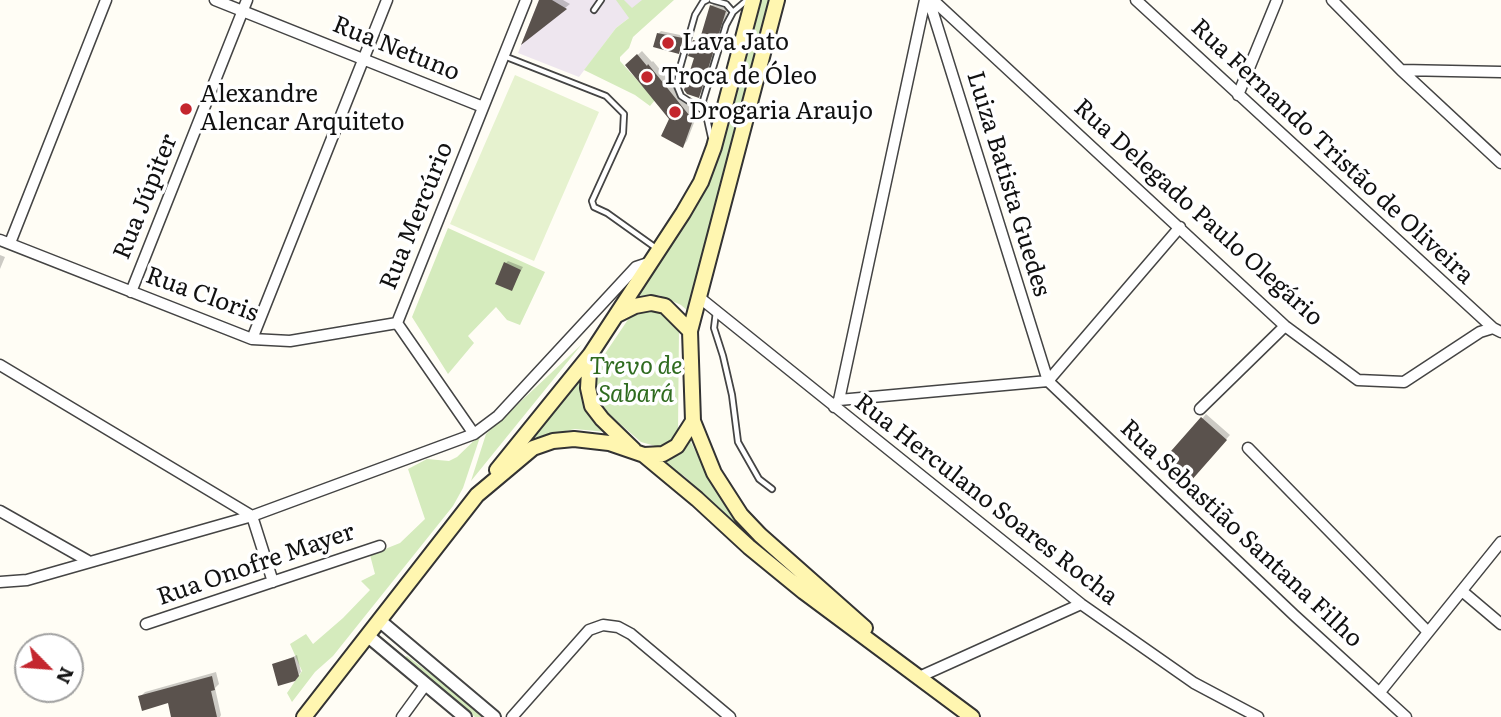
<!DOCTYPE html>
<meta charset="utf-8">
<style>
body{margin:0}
#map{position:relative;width:1501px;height:717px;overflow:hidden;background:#fffdf5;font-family:Literata,serif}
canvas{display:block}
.north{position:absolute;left:14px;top:633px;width:70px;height:70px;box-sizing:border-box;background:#fff;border:2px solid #a0a0a0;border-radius:50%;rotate:115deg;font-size:19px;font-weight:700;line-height:28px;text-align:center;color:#111}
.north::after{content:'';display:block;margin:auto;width:24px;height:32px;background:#c4262e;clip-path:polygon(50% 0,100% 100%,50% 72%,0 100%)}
</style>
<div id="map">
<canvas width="1501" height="717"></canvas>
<div class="north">N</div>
</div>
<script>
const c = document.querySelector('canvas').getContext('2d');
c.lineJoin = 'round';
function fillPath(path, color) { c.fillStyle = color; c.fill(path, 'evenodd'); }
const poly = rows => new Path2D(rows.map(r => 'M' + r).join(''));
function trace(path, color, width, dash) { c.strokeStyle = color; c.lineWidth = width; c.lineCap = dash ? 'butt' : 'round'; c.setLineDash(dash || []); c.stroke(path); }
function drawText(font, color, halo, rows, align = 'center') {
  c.font = font + ' Literata,serif'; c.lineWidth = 7; c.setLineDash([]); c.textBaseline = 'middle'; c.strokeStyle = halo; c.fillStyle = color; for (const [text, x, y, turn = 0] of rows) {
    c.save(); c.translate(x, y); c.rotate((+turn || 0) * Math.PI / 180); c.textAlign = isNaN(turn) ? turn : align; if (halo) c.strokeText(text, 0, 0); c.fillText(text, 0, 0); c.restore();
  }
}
fillPath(poly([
 [539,0,652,0,616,28,579,77,518,53]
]), '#eee6ef');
fillPath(poly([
 [616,0,624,0,632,8,642,0,674,0,633,37,629,48,620,57,620,61,655,100,650,106,635,95,584,70,616,28,629,18],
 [762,0,769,0,728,169,689,312,681,305,659,295,637,296,707,188,717,163],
 [448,228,545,272,520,325,507,320,496,307,468,336,474,343,448,374,412,317],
 [650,308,665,312,679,329,678,431,672,442,659,447,641,442,619,423,604,409,595,388,598,364,623,327,629,318],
 [582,344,471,481,486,434],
 [580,379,581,393,586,407,606,432,575,429,528,439],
 [481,434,463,488,453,506,333,656,315,672,292,702,287,693,302,671,290,644,306,634,313,644,343,618,370,590,361,581,375,574,370,555,400,543,425,519,408,469,427,459,449,461,457,457],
 [690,440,707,475,733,516,854,622,774,559,684,476,661,461,679,455],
 [407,656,440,681,483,717,475,717,405,657]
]), '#d5ebbd');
fillPath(poly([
 [515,75,599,112,534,261,450,224]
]), '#e6f2cf');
fillPath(poly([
 [541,0,563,0,570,4,525,40],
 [716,2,729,7,703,91,698,96,694,41,699,37,702,37,711,6],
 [661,31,685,36,678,52,658,34],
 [642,51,652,62,653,61,697,115,687,141,683,146,671,119,627,65],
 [0,255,5,257,0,269],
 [508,261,523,267,511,289,506,263],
 [1206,414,1230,435,1190,479,1202,419],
 [297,655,301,672,294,680,274,665],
 [216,672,219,684,215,688,221,715,220,717,173,717,170,701,140,697,145,692]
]), '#0003');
fillPath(poly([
 [539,0,552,0,567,9,521,45],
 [710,5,726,11,699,98,687,94,684,90,694,58,688,56,693,40,699,42],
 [657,33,683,38,679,54,653,47],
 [637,54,647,66,648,64,693,120,683,148,661,136,669,119,625,65],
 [504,262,521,270,512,291,495,284],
 [1201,417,1227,440,1190,482,1164,459],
 [294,657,299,676,295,681,278,686,272,664],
 [212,676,215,690,211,691,217,717,171,717,168,703,142,711,138,696]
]), '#5a524d');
const service = poly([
 [712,0,726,4,733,12],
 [594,10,601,0],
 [504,56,606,96,624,114,623,133,592,201,594,207,607,213,656,248],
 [704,111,681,96,677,86,679,71,695,15,703,2,707,0],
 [711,137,703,101,726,25,733,12,747,0],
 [716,312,714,328,723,356,732,395,738,442,759,479,772,489]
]);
const minor = poly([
 [215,0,483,107],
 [929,0,1048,381,1294,615,1406,717],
 [933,0,1285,326,1358,380,1404,382,1480,332,1493,328],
 [1136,0,1493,328,1501,332],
 [1332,0,1401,70,1501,163],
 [1401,70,1501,72],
 [1238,95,1277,0],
 [0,240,252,339,290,341,397,323],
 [10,243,106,0],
 [131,292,247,0],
 [700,298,1081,604,1194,683,1258,717],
 [397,323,526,0],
 [397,323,474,434],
 [252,339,387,0],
 [0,365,252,516,273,582],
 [839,400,925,0],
 [834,407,839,400,1048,381,1180,227],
 [1200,409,1285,326],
 [1248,448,1428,632],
 [0,511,90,562],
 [0,582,27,580,252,516,474,434,498,416,636,267,651,262],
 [1462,591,1501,624],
 [146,624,380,546],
 [919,677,1081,604],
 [1380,692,1501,542],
 [402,717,426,684],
 [512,717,589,630,603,625,618,627,631,634,730,717]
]);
const tertiary = poly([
 [380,621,494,717],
 [368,636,465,717]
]);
const secondary = poly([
 [777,0,690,331,693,421,714,473,741,515,760,535,865,628],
 [617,315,635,306,651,303,665,306,690,331],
 [590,355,588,388,592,406,602,419,634,450],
 [644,455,663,454,677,446,693,421],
 [497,470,590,355,683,213,701,182,714,147,753,0],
 [304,717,477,495,533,448,553,441,574,439,609,443,644,455,697,499,749,547,804,592,972,717]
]);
trace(service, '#444', 8);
trace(minor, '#444', 13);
trace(tertiary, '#444', 16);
trace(secondary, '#333', 18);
trace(service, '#fff', 4.5);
trace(minor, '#fff', 10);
trace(tertiary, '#fff', 12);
trace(secondary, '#fff6b0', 14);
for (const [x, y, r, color] of [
 [668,43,7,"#c4262e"],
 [647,77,7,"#c4262e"],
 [186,109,7,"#c4262e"],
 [675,112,7,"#c4262e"]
]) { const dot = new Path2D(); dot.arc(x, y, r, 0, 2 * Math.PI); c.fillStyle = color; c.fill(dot); trace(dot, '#fff', 2.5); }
drawText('24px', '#111', '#fff', [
 ["Lava Jato",682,43],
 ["Troca de Óleo",661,77],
 ["Alexandre",200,95],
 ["Alencar Arquiteto",200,123],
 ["Drogaria Araujo",689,112]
], 'left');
drawText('24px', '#111', '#fff', [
 ["Rua Netuno",396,49,22],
 ["Rua Fernando Tristão de Oliveira",1332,152,43],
 ["Luiza Batista Guedes",1008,184,73],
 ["Rua Júpiter",146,197,-68],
 ["Rua Delegado Paulo Olegário",1198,213,42],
 ["Rua Mercúrio",417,216,-68],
 ["Rua Cloris",202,295,20],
 ["Rua Herculano Soares Rocha",986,500,38],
 ["Rua Sebastião Santana Filho",1241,534,43],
 ["Rua Onofre Mayer",256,565,-19]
]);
drawText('italic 24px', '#2f6b1f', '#fff', [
 ["Trevo de",636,367],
 ["Sabará",636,395]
]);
</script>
